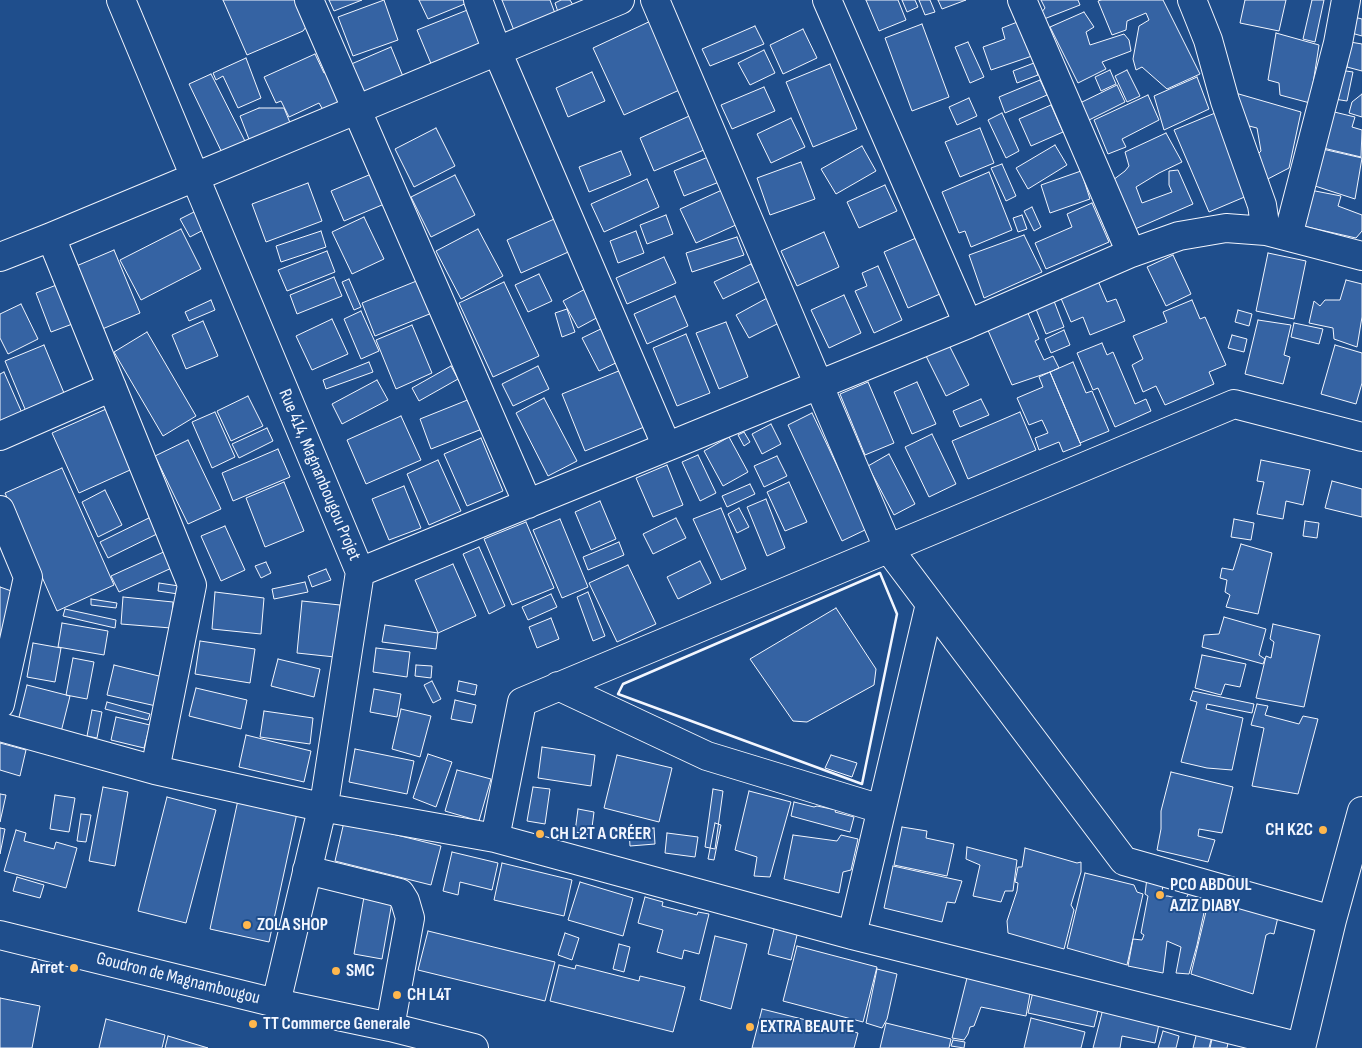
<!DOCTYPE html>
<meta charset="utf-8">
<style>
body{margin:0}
canvas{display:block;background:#1f4e8c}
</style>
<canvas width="1362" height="1048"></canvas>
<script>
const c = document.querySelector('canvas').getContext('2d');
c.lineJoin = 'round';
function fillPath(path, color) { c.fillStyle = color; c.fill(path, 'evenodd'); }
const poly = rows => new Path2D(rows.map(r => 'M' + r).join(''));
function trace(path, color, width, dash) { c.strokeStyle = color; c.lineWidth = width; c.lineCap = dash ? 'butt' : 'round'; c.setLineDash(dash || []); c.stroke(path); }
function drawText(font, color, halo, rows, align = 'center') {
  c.font = font + ' "Sofia Sans Condensed",sans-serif'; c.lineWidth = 4; c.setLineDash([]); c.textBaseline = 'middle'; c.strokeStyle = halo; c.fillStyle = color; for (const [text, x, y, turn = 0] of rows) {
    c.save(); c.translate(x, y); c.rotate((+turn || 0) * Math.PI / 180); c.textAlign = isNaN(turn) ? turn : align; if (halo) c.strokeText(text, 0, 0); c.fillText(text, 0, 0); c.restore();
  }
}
const building = poly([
 [223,0,298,0,312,19,303,31,247,55,223,0],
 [329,0,362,0,334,11,329,0],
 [384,0,398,40,353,56,338,17,384,0],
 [419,0,471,0,472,1,428,19,419,0],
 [502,0,550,0,556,16,515,33,502,0],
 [561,0,570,0,573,5,558,12,555,3,561,0],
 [866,0,898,0,906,20,879,31,866,0],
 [902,0,915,0,918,7,907,12,902,0],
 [919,0,930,0,935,12,925,15,919,0],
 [938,0,966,0,942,9,938,0],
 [1041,0,1078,0,1080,5,1044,19,1041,13,1045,8,1041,0],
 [1101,0,1163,0,1200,74,1167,89,1142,67,1136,70,1133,59,1139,26,1149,20,1146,13,1127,21,1126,30,1112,35,1098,1,1101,0],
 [1245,0,1286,0,1279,31,1240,23,1245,0],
 [1312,0,1324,0,1315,42,1303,39,1312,0],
 [480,5,494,40,432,66,417,30,480,5],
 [1084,12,1094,27,1086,32,1090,45,1124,34,1129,40,1131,51,1102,62,1106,69,1078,83,1050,27,1084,12],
 [1354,17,1362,19,1362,36,1348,32,1354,17],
 [655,19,686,87,624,115,593,48,655,19],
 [1020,21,1032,56,991,70,983,47,1005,39,1002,28,1020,21],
 [922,24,949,97,912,111,885,38,922,24],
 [755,26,764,44,710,66,702,49,755,26],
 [803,29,817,58,783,74,770,45,803,29],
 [1276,33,1319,45,1310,103,1280,95,1279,83,1268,80,1276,33],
 [968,42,984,77,970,83,955,47,968,42],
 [1350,42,1362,44,1362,71,1347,67,1350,42],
 [391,47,404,79,364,97,349,65,391,47],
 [764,50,775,73,750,85,738,63,764,50],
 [315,54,324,73,330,71,344,107,326,115,319,103,289,117,281,101,276,103,264,77,315,54],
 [246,58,261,98,238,108,223,76,216,80,213,73,246,58],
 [1034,63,1038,75,1017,83,1013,71,1034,63],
 [830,64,857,129,813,147,786,82,830,64],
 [1110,70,1116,84,1101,91,1095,77,1110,70],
 [1127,70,1140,96,1127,102,1115,76,1127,70],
 [1339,70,1353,72,1347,101,1334,99,1339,70],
 [592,72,605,101,568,117,556,88,592,72],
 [211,74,249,149,225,159,189,84,211,74],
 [1197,77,1209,109,1164,130,1154,96,1197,77],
 [1040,80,1047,95,1005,113,999,97,1040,80],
 [1117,85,1125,102,1089,120,1080,103,1117,85],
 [764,87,775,111,732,129,721,105,764,87],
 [1225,90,1301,112,1289,168,1262,182,1254,158,1261,151,1257,128,1237,123,1225,90],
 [1362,94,1362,117,1349,113,1352,102,1362,94],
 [1148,95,1159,120,1122,139,1126,147,1108,154,1094,120,1148,95],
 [969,98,977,116,957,125,949,107,969,98],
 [1051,105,1063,132,1031,146,1019,119,1051,105],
 [259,108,284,108,293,130,252,147,240,116,259,108],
 [1326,110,1355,117,1352,127,1362,130,1361,157,1319,147,1326,110],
 [1220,111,1254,193,1209,212,1174,130,1220,111],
 [696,113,711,147,654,171,640,138,696,113],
 [1002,113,1019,151,1006,158,988,120,1002,113],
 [791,118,805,147,771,163,757,134,791,118],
 [436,128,455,166,414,187,395,149,436,128],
 [980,128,994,163,960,177,945,142,980,128],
 [1166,133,1182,162,1159,173,1136,187,1142,203,1172,192,1169,185,1169,171,1178,170,1193,204,1135,229,1113,180,1125,171,1129,166,1125,152,1166,133],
 [1055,145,1067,165,1028,189,1016,168,1055,145],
 [862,146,876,171,836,194,821,169,862,146],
 [1318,148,1362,158,1355,199,1312,185,1318,148],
 [621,151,631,175,589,192,579,167,621,151],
 [713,155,724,180,684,196,674,171,713,155],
 [801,162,815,199,770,215,757,178,801,162],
 [1002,164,1016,196,1006,201,991,168,1002,164],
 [1081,171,1090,199,1050,213,1041,185,1081,171],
 [376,172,389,202,344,221,331,191,376,172],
 [989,172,1012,230,971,247,965,231,959,233,942,192,989,172],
 [455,175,475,215,431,237,411,197,455,175],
 [647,179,659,207,604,232,591,204,647,179],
 [308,183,322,221,266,242,252,204,308,183],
 [885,185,897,211,859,228,847,202,885,185],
 [722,190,738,224,696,243,680,209,722,190],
 [1310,190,1341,196,1338,206,1362,215,1362,231,1356,238,1303,226,1310,190],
 [1092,203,1109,242,1046,269,1035,243,1072,227,1067,214,1092,203],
 [1032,207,1041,227,1034,231,1024,211,1032,207],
 [200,209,209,227,190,237,180,219,200,209],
 [666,215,673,234,647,244,640,225,666,215],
 [1022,215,1027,229,1018,232,1013,218,1022,215],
 [561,216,575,249,521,273,507,240,561,216],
 [364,217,384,259,352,274,332,232,364,217],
 [181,229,201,269,141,300,120,260,181,229],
 [478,229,503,276,461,299,436,251,478,229],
 [321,231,326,247,281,262,276,246,321,231],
 [636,231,644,253,618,263,610,241,636,231],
 [824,232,839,267,797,286,781,251,824,232],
 [1024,235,1042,272,984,298,969,255,1024,235],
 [737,237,744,255,692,272,686,253,737,237],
 [916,238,940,294,908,308,884,252,916,238],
 [114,250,140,313,100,330,74,267,114,250],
 [327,251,335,272,287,291,278,270,327,251],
 [1268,253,1306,261,1294,319,1256,311,1268,253],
 [1173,255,1191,294,1166,306,1147,267,1173,255],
 [664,257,676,283,627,304,616,278,664,257],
 [751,264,760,281,723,299,714,282,751,264],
 [878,266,902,320,874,333,855,291,867,286,862,273,878,266],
 [539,274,552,301,528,312,515,285,539,274],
 [334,277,342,296,297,314,290,295,334,277],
 [349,279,361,307,354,310,342,282,349,279],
 [419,280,432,313,375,336,362,303,419,280],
 [1346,280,1362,284,1362,317,1357,347,1334,339,1333,328,1309,323,1314,301,1320,306,1325,300,1340,300,1346,280],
 [1098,281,1107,302,1116,299,1125,321,1090,335,1083,317,1071,322,1060,296,1098,281],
 [504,282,539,356,493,377,459,303,504,282],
 [59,284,75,323,51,332,36,293,59,284],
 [587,288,602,315,578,328,563,301,587,288],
 [844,295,861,333,829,348,811,310,844,295],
 [675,296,688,326,647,344,634,314,675,296],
 [769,297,781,322,749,338,736,315,769,297],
 [211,300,215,310,189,321,185,312,211,300],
 [1192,300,1200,319,1205,317,1226,365,1209,372,1214,384,1165,405,1156,386,1143,392,1132,365,1143,359,1133,336,1167,322,1163,312,1192,300],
 [1054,301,1064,327,1046,334,1036,309,1054,301],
 [21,304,38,339,8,354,0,338,0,314,21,304],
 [567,309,575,332,562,337,555,313,567,309],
 [1238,310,1252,314,1249,326,1235,322,1238,310],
 [361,311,379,351,361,359,344,319,361,311],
 [1027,311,1039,339,1035,341,1044,360,1053,356,1059,368,1050,372,1012,385,987,328,1027,311],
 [332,319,348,354,312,370,296,336,332,319],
 [1258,320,1291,325,1284,355,1290,357,1283,384,1245,374,1258,320],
 [203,321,218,356,186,369,172,335,203,321],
 [726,322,748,377,719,389,696,333,726,322],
 [1294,323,1323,329,1319,344,1291,337,1294,323],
 [412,325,432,373,396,389,376,340,412,325],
 [607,326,624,359,599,371,582,338,607,326],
 [1064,330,1070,345,1051,353,1045,339,1064,330],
 [147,332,196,416,163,436,114,352,147,332],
 [686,334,710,393,677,406,653,348,686,334],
 [1232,335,1247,339,1244,352,1228,348,1232,335],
 [1102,343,1107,355,1113,352,1135,404,1146,399,1151,411,1115,427,1098,388,1093,390,1077,353,1102,343],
 [44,345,69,405,30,421,5,361,44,345],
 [949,345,969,385,946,396,926,356,949,345],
 [1335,345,1362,353,1362,383,1356,404,1321,394,1335,345],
 [369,362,373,372,326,389,323,380,369,362],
 [1073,362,1086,393,1092,391,1109,431,1080,443,1050,372,1073,362],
 [451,366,458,379,419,401,412,388,451,366],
 [538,366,549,389,513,406,502,384,538,366],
 [626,368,649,425,585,451,562,394,626,368],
 [4,372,26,422,0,428,0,374,4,372],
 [1050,372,1081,445,1063,452,1059,442,1039,450,1035,438,1048,433,1042,420,1029,425,1017,398,1043,387,1039,377,1050,372],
 [377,380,388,400,342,424,332,404,377,380],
 [868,382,894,443,865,455,840,394,868,382],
 [917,382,936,424,912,434,894,392,917,382],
 [248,396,263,426,231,441,217,411,248,396],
 [544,398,577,461,548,476,516,413,544,398],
 [470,399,482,429,431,449,420,419,470,399],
 [981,399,989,415,960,427,953,411,981,399],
 [113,406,139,466,79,493,52,433,113,406],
 [215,412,235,457,212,468,192,422,215,412],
 [1020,412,1036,450,968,479,952,441,1020,412],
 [812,413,867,529,842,541,788,425,812,413],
 [401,416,421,460,366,484,347,440,401,416],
 [771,424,781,444,762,454,752,434,771,424],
 [267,428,273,441,239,458,232,444,267,428],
 [744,432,750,442,744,446,738,435,744,432],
 [932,434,956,484,929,497,905,447,932,434],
 [729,437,748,472,723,486,704,451,729,437],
 [481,438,503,491,467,506,444,454,481,438],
 [188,440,221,509,188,524,155,456,188,440],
 [278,449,290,477,233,501,222,473,278,449],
 [889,454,915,504,894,515,868,466,889,454],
 [698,455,716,493,700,501,682,462,698,455],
 [777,456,787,476,764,487,754,466,777,456],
 [438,460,461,511,429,525,407,474,438,460],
 [1261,460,1310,470,1303,505,1286,501,1283,519,1257,514,1264,482,1257,481,1261,460],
 [667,465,683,505,653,517,636,478,667,465],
 [62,468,114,585,57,611,5,493,62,468],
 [1332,481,1362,489,1362,517,1325,508,1332,481],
 [284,482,304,531,265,547,246,498,284,482],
 [789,482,807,522,785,531,767,492,789,482],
 [750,484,755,494,727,507,722,496,750,484],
 [404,486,421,528,389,540,372,499,404,486],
 [105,490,122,525,98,537,82,502,105,490],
 [766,499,785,548,767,556,747,507,766,499],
 [600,501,616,539,591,550,575,512,600,501],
 [721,508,746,569,721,580,693,519,721,508],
 [739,508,749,527,737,533,728,514,739,508],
 [155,515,163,531,108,558,100,542,155,515],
 [676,518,686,538,653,554,643,534,676,518],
 [560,519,588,587,562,598,533,530,560,519],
 [1234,519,1254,523,1251,540,1231,537,1234,519],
 [1305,521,1319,523,1317,538,1303,536,1305,521],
 [526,522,554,588,512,605,484,539,526,522],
 [225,526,245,570,221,581,201,536,225,526],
 [619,542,624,555,588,570,583,557,619,542],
 [1241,544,1272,553,1258,614,1226,607,1230,595,1225,592,1227,580,1220,578,1222,568,1233,570,1241,544],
 [479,547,505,606,489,614,463,554,479,547],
 [168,550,176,566,119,592,111,576,168,550],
 [700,561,711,583,678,599,667,577,700,561],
 [266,562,271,573,261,578,255,566,266,562],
 [453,564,476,616,438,633,415,580,453,564],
 [628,565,656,624,617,642,589,583,628,565],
 [326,569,331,580,312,587,308,576,326,569],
 [305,582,308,592,274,599,272,589,305,582],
 [159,583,179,586,178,594,158,591,159,583],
 [0,587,17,593,3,636,0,635,0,587],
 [215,592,264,598,261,634,212,629,215,592],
 [588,592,605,636,593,641,577,597,588,592],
 [551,594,557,607,528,620,522,607,551,594],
 [123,597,173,602,171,628,121,624,123,597],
 [91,599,117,603,116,608,91,605,91,599],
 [302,601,340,605,335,657,297,653,302,601],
 [836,608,876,669,874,685,807,722,793,721,750,659,836,608],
 [65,609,116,620,115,628,63,616,65,609],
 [1224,617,1266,629,1259,655,1265,659,1263,664,1202,647,1204,635,1219,634,1224,617],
 [551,618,559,639,537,648,529,627,551,618],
 [62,623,108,631,104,655,58,647,62,623],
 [1273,624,1320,635,1304,707,1256,698,1266,656,1271,658,1274,642,1270,639,1273,624],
 [385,625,438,633,436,649,382,642,385,625],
 [200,641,255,649,250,683,195,674,200,641],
 [33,643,61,648,55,682,27,677,33,643],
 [376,648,410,652,407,677,373,672,376,648],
 [1202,655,1246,664,1240,687,1225,684,1221,695,1195,688,1202,655],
 [73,658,94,662,87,699,66,695,73,658],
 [278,659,320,669,314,697,271,686,278,659],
 [114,665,163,677,156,706,107,695,114,665],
 [416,665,432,666,431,678,415,676,416,665],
 [432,681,441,699,433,703,424,685,432,681],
 [459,681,477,685,475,695,457,691,459,681],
 [27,685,70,696,61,732,18,721,27,685],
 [196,688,247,700,241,729,189,716,196,688],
 [374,689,401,694,397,717,370,712,374,689],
 [1193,691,1254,704,1252,713,1207,704,1206,709,1243,718,1232,770,1207,768,1181,762,1197,702,1190,700,1193,691],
 [455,700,476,705,472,723,451,719,455,700],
 [107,702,150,714,148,720,105,709,107,702],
 [1257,704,1268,706,1265,715,1299,724,1303,716,1318,719,1298,794,1252,786,1264,728,1251,725,1257,704],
 [401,709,431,716,420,757,392,749,401,709],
 [92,710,102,712,97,738,87,736,92,710],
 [264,711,313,718,310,744,260,737,264,711],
 [116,717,150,725,144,748,111,740,116,717],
 [246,735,311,751,304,782,239,767,246,735],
 [0,743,26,750,20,776,0,770,0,743],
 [542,747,595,755,591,786,538,778,542,747],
 [355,749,414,761,407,794,349,782,355,749],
 [428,754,452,762,436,807,413,798,428,754],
 [617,755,672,768,659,822,604,808,617,755],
 [831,755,857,763,852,777,825,768,831,755],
 [457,770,491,779,479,821,445,811,457,770],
 [1171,772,1233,787,1222,833,1199,829,1198,836,1215,840,1208,862,1157,850,1161,829,1161,811,1171,772],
 [103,787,128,792,115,866,89,861,103,787],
 [533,787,550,789,545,824,527,821,533,787],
 [713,789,723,791,715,849,705,847,713,789],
 [749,791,791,802,770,877,754,876,757,857,735,850,749,791],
 [0,794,6,795,0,822,0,794],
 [55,795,75,798,69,832,50,829,55,795],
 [167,797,216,810,186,923,138,911,167,797],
 [238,800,297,813,269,942,210,929,238,800],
 [794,802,814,807,817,806,836,810,835,812,854,817,850,832,791,816,794,802],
 [578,809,594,812,591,835,575,832,578,809],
 [81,814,91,815,86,842,77,841,81,814],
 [344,822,441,846,431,885,335,861,344,822],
 [715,823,721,825,714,860,708,859,715,823],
 [902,827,927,831,926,838,954,844,947,876,894,865,902,827],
 [0,828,5,829,0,854,0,828],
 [654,828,655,844,630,846,629,830,654,828],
 [16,830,26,833,24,841,54,849,56,842,77,848,66,888,4,871,16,830],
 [667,833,698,837,695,857,665,853,667,833],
 [793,835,837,841,841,835,858,839,851,870,843,872,839,893,784,879,793,835],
 [967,847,1017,860,1013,891,1005,891,1001,902,973,896,980,865,966,859,967,847],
 [1025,848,1077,863,1081,862,1081,872,1071,905,1074,910,1064,949,1008,933,1007,921,1017,891,1018,883,1015,882,1018,867,1022,867,1025,848],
 [452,852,498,863,492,890,460,882,458,895,443,891,452,852],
 [502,863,572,880,564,916,494,900,502,863],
 [893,866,962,881,955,903,947,902,942,922,884,908,893,866],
 [1085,873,1134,885,1137,892,1143,894,1127,965,1067,948,1085,873],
 [17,877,44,885,40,898,13,891,17,877],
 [1147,878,1163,881,1162,896,1168,896,1176,898,1177,901,1184,902,1190,891,1208,894,1197,945,1189,974,1176,973,1181,947,1167,941,1163,973,1128,966,1133,939,1142,940,1144,935,1141,933,1148,896,1145,894,1147,878],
 [580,882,633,898,623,936,568,920,580,882],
 [1210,895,1278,917,1274,934,1270,933,1266,935,1253,994,1191,974,1210,895],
 [364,897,392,902,382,959,354,954,364,897],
 [645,897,663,902,662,906,697,915,698,912,709,914,699,954,684,950,682,959,657,952,663,930,638,923,645,897],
 [775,925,798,931,791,960,768,954,775,925],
 [428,931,555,962,545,1001,418,970,428,931],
 [565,933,579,938,572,960,558,955,565,933],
 [715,936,747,944,731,1009,700,1000,715,936],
 [619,944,630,947,624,972,613,969,619,944],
 [797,946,877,967,863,1022,783,1001,797,946],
 [559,965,575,969,576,965,639,981,640,976,685,987,673,1032,550,1001,559,965],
 [877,969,897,974,887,1019,882,1028,866,1023,877,969],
 [968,974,1031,988,1026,1016,981,1007,974,1026,970,1027,968,1034,964,1040,952,1038,968,974],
 [1035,983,1101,998,1094,1027,1028,1013,1035,983],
 [0,998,40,1006,32,1048,0,1048,0,998],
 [1104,1005,1160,1019,1155,1043,1122,1036,1120,1048,1093,1048,1104,1005],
 [762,1009,858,1033,854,1048,752,1048,762,1009],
 [1031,1018,1085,1032,1081,1048,1024,1048,1031,1018],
 [106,1019,165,1035,162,1048,99,1048,106,1019],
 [886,1023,951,1039,949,1048,880,1048,886,1023],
 [1198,1028,1213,1032,1209,1048,1193,1048,1198,1028],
 [1214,1030,1230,1033,1227,1048,1210,1048,1214,1030],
 [1163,1031,1179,1036,1176,1048,1158,1048,1163,1031],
 [168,1036,208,1048,165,1048,168,1036],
 [953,1040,965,1042,964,1048,951,1046,953,1040]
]);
fillPath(building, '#3563a3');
trace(building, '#f2f6ff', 1);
const minor = poly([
 [121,0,360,572,326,792,276,1003],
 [309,0,528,504],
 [478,0,497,51,667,447],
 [655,0,888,548,1124,861,1332,920],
 [827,0,968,324],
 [1022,0,1131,253],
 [1192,0,1208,40,1225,101,1262,205,1266,231],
 [1288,236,1338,43,1346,0],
 [51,237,192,585,155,770],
 [0,257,51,237,620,0],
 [0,436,112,387],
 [0,510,28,577,0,704],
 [360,572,968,324,1131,253,1179,236,1226,228,1266,231,1362,256],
 [558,686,707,756,881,809],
 [0,727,155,770,321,807,495,838,852,935,1301,1047],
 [495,838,522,702,1234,404,1362,437],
 [307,870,400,893,405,901,410,918,390,1027],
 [0,935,276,1003,390,1027,474,1048],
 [852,935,930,604],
 [1301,1048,1332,920,1362,811]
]);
trace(minor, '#f2f6ff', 30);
trace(minor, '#1f4e8c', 28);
trace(poly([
 [880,573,897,614,862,784,618,694,623,684,880,573]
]), '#f2f6ff', 2.5);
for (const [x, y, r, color] of [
 [1323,830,5,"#ffb74d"],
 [540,834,5,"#ffb74d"],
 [1160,895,5,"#ffb74d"],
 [247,925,5,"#ffb74d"],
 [74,968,5,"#ffb74d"],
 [336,971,5,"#ffb74d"],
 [397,995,5,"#ffb74d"],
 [253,1024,5,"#ffb74d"],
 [750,1027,5,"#ffb74d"]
]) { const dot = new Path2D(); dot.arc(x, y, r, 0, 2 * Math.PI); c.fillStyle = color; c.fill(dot); trace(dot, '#1f4e8c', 2); }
drawText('18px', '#f2f6ff', '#1f4e8c', [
 ["Rue 414, Magnanbougou Projet",319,475,67],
 ["Goudron de Magnambougou",178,979,14]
]);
drawText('bold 18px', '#f2f6ff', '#1f4e8c', [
 ["CH K2C",1313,830,"right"],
 ["CH L2T A CRÉER",550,834],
 ["PCO ABDOUL",1170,885],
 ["AZIZ DIABY",1170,906],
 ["ZOLA SHOP",257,925],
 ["Arret",64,968,"right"],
 ["SMC",346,971],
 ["CH L4T",407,995],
 ["TT Commerce Generale",263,1024],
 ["EXTRA BEAUTE",760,1027]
], 'left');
</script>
